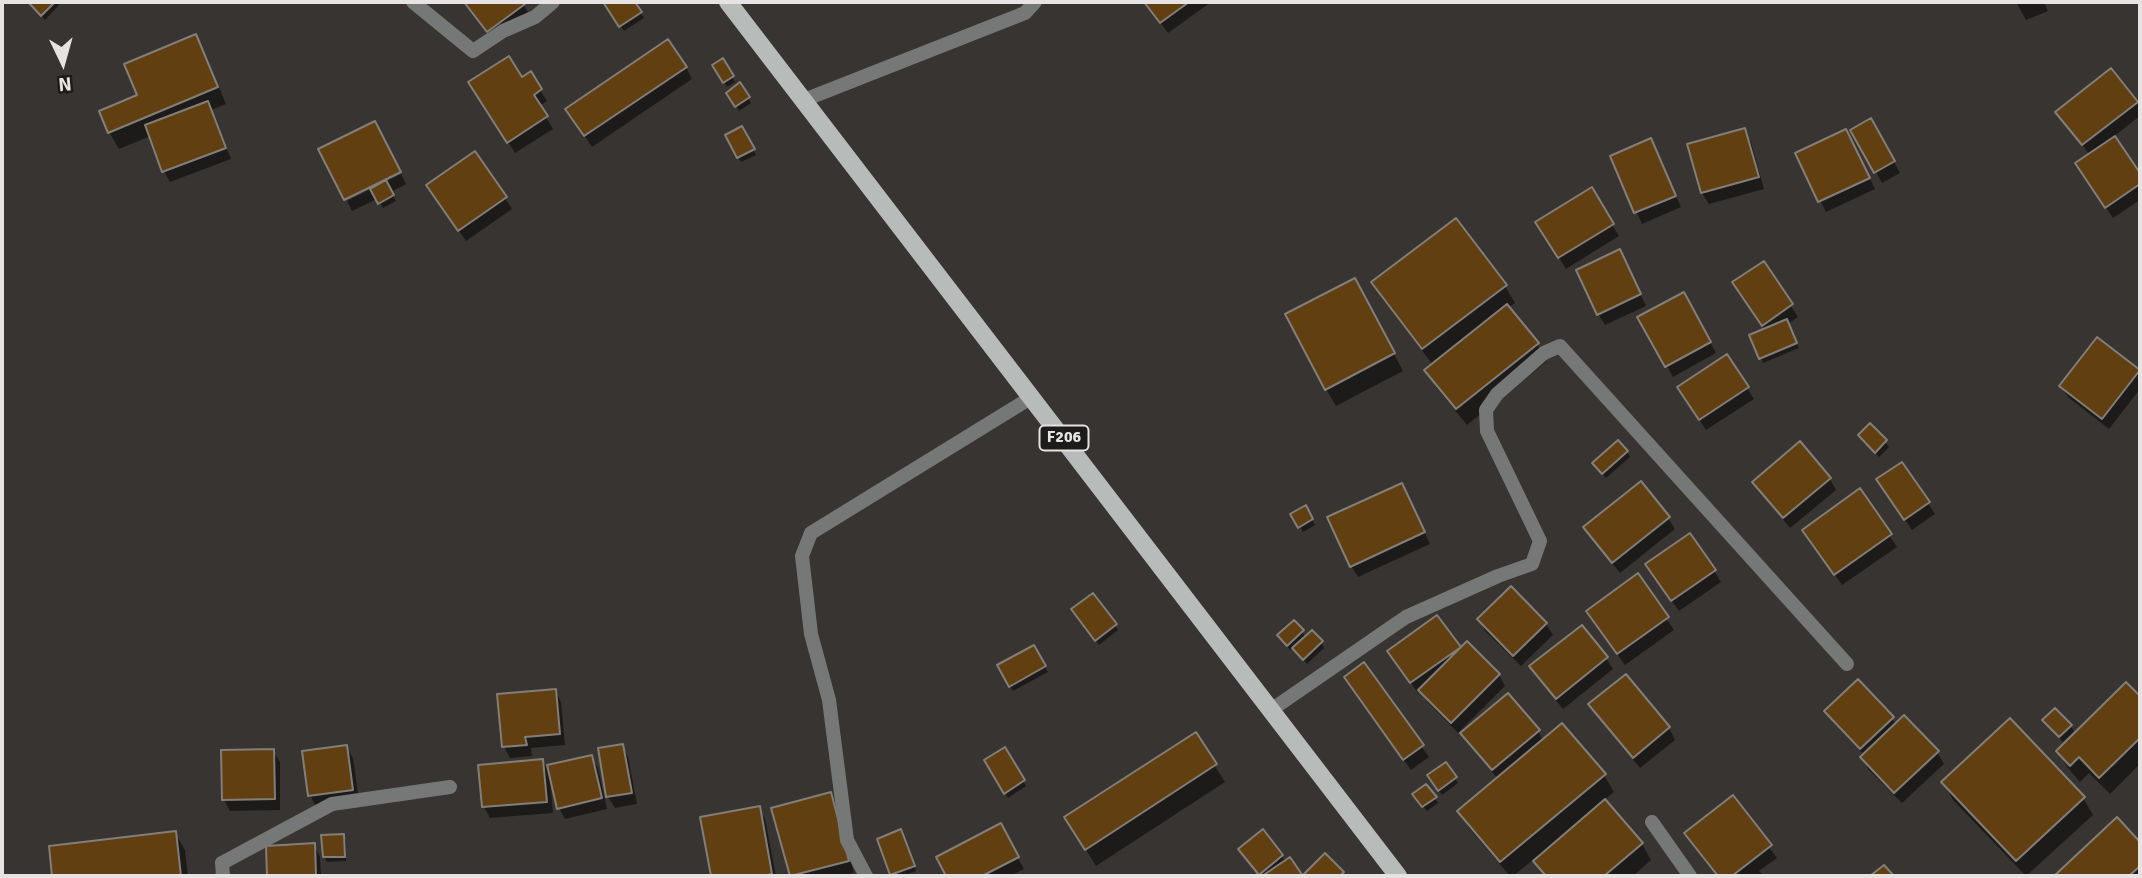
<!DOCTYPE html>
<style>
body{margin:0}
#map{position:relative;width:2142px;height:878px;overflow:hidden;background:#383432;font-family:Signika,sans-serif}
canvas{display:block}
.frame{position:absolute;inset:0;border:4px solid #e6e3e2;pointer-events:none}
.north{position:absolute;left:28px;top:28px;width:70px;height:70px;-webkit-text-stroke:5px #1e1c1b;paint-order:stroke;rotate:175deg;font-size:19px;font-weight:700;line-height:28px;text-align:center;color:#e6e3e2}
.north::after{content:'';display:block;margin:auto;width:24px;height:32px;background:#e6e3e2;clip-path:polygon(50% 0,100% 100%,50% 72%,0 100%)}
</style>
<div id="map">
<canvas width="2142" height="878"></canvas>
<div class="frame"></div>
<div class="north">N</div>
</div>
<script>
const c = document.querySelector('canvas').getContext('2d');
c.lineJoin = 'round';
function fillPath(path, color) { c.fillStyle = color; c.fill(path, 'evenodd'); }
const poly = rows => new Path2D(rows.map(r => 'M' + r).join(''));
function trace(path, color, width, dash) { c.strokeStyle = color; c.lineWidth = width; c.lineCap = dash ? 'butt' : 'round'; c.setLineDash(dash || []); c.stroke(path); }
function drawText(font, color, halo, rows, align = 'center') {
  c.font = font + ' Signika,sans-serif'; c.lineWidth = 5; c.setLineDash([]); c.textBaseline = 'middle'; c.strokeStyle = halo; c.fillStyle = color; for (const [text, x, y, turn = 0] of rows) {
    c.save(); c.translate(x, y); c.rotate((+turn || 0) * Math.PI / 180); c.textAlign = isNaN(turn) ? turn : align; if (halo) c.strokeText(text, 0, 0); c.fillText(text, 0, 0); c.restore();
  }
}
fillPath(poly([
 [33,2,57,2,59,5,45,20,34,8,31,3],
 [465,2,522,2,530,16,494,42],
 [604,2,633,2,644,18,624,31],
 [1145,2,1211,2,1168,33],
 [2016,2,2044,2,2048,11,2026,20],
 [195,36,205,53,226,104,211,110,231,159,170,182,164,171,151,136,119,149,109,132,139,96],
 [722,61,735,82,727,87,714,66],
 [686,67,692,79,592,147,574,120],
 [530,74,547,101,539,106,553,129,515,153,477,94,522,79],
 [728,93,748,98,751,103,739,111],
 [2137,103,2140,108,2140,116,2113,137,2140,177,2140,200,2113,218,2084,175,2090,155,2057,112],
 [1871,121,1900,173,1882,183,1853,131],
 [741,128,756,155,741,162,727,136],
 [1744,130,1751,142,1764,189,1709,204,1702,193,1689,146],
 [1651,141,1681,207,1642,224,1612,157],
 [1852,142,1875,189,1826,212,1797,154],
 [401,174,406,184,391,192,396,201,383,208,377,199,352,211,347,201],
 [1591,190,1619,236,1566,269,1538,223],
 [435,197,505,198,512,209,466,241],
 [1626,263,1646,306,1605,325,1598,314],
 [1763,264,1798,317,1788,324,1799,348,1763,363,1761,358,1765,330,1741,294],
 [1373,282,1505,286,1515,303,1508,308,1537,344,1547,361,1467,425,1436,387,1427,371,1433,365,1383,299],
 [1683,294,1716,353,1673,377,1640,318],
 [1364,297,1403,371,1336,406,1326,389],
 [2139,371,2140,389,2109,429,2068,397,2061,386],
 [1747,388,1754,399,1706,430,1686,399],
 [1870,425,1889,447,1879,457,1860,435],
 [1627,452,1630,457,1606,478,1598,468],
 [1902,464,1935,514,1912,530,1885,491],
 [1830,479,1836,490,1790,528,1761,493,1754,482],
 [1860,491,1897,547,1842,585,1811,541],
 [1408,497,1430,544,1358,577,1351,566],
 [1305,508,1315,525,1303,532,1293,514],
 [1668,518,1675,529,1620,573,1592,538,1586,527],
 [1714,571,1721,582,1679,611,1654,576],
 [1637,576,1674,630,1625,665,1594,622],
 [1092,595,1118,630,1099,645,1076,614],
 [1437,617,1461,650,1499,675,1505,686,1458,733,1427,701,1421,691,1418,693,1396,663],
 [1479,619,1546,624,1553,635,1521,666,1485,631],
 [1302,632,1306,638,1321,642,1324,648,1307,664,1293,647,1290,650,1282,640],
 [1033,647,1048,672,1013,691,1000,666],
 [1606,658,1613,669,1563,709,1538,678,1532,667],
 [1364,664,1429,757,1411,770,1352,689],
 [1625,676,1669,728,1675,740,1640,768,1597,716,1590,705],
 [2126,684,2140,698,2140,764,2110,794,2089,773,2080,782,2068,768,2058,752],
 [555,690,561,702,565,745,531,748,532,756,510,758,504,747],
 [1826,711,1892,718,1896,725,1937,752,1944,764,1902,803,1868,769,1862,757,1864,755,1833,722],
 [2044,720,2071,726,2074,731,2063,742],
 [1538,731,1543,741,1604,775,1614,792,1604,800,1642,844,1651,860,1633,876,1544,876,1534,859,1513,876,1510,876,1469,828,1459,811,1498,779,1469,744,1462,733],
 [1195,735,1225,782,1096,866,1076,834],
 [622,746,628,757,637,804,615,808,608,797,600,750],
 [346,747,353,758,359,801,316,807,310,795],
 [1004,750,1026,786,1008,798,986,761],
 [273,751,280,762,280,810,230,811,224,800],
 [591,757,598,768,607,809,565,819,559,808,552,778,550,778,553,813,490,818,484,807,543,761,550,774],
 [1455,778,1458,783,1442,795,1432,781],
 [1944,783,2083,798,2093,815,2026,876,1953,800],
 [830,794,837,805,854,873,841,876,792,876,774,809],
 [1435,798,1438,803,1427,811,1418,800],
 [1733,798,1777,858,1759,871,1764,876,1718,876,1693,844],
 [759,807,765,819,776,876,712,876,702,818],
 [2117,819,2140,844,2140,876,2056,876],
 [1000,826,1024,869,1010,876,948,876,939,858],
 [1263,832,1286,862,1289,860,1301,876,1261,876,1243,854],
 [175,833,185,850,188,876,54,876,51,847],
 [343,836,346,841,346,861,327,862,324,857],
 [903,837,916,871,904,876,893,876,879,840],
 [314,845,320,857,321,876,269,876,268,848]
]), '#0007');
const building = poly([
 [30,2,55,2,41,16,29,3,30,2],
 [464,2,524,2,525,4,487,32,464,2],
 [603,2,635,2,642,12,619,27,603,2],
 [1144,2,1189,2,1160,23,1144,2],
 [196,34,218,87,108,133,99,111,137,95,124,64,196,34],
 [668,39,687,67,584,136,565,109,668,39],
 [509,56,522,77,531,71,542,89,534,95,548,116,507,143,468,82,509,56],
 [723,58,734,76,723,83,712,65,723,58],
 [2111,68,2138,102,2082,145,2055,112,2111,68],
 [740,82,750,97,735,107,726,93,740,82],
 [208,101,226,148,162,172,145,125,208,101],
 [1871,118,1895,161,1874,173,1850,130,1871,118],
 [375,121,401,172,344,200,318,149,375,121],
 [742,126,755,149,737,158,725,135,742,126],
 [1745,128,1759,177,1701,193,1687,144,1745,128],
 [1846,129,1870,178,1818,202,1795,153,1846,129],
 [2115,136,2140,173,2140,184,2105,208,2075,163,2115,136],
 [1651,138,1676,196,1634,213,1610,156,1651,138],
 [475,151,507,197,458,231,426,185,475,151],
 [386,180,394,195,378,204,370,189,386,180],
 [1592,187,1614,224,1558,258,1535,222,1592,187],
 [1456,218,1507,285,1422,349,1371,282,1456,218],
 [1620,249,1641,294,1597,315,1576,270,1620,249],
 [1764,261,1793,304,1762,326,1732,282,1764,261],
 [1355,278,1395,353,1325,390,1285,314,1355,278],
 [1684,292,1711,342,1665,367,1637,317,1684,292],
 [1507,304,1539,343,1456,409,1424,370,1507,304],
 [1787,319,1797,343,1759,359,1749,335,1787,319],
 [2097,337,2140,370,2102,419,2059,386,2097,337],
 [1727,354,1749,387,1699,420,1677,387,1727,354],
 [1870,423,1887,440,1875,453,1858,435,1870,423],
 [1618,440,1628,451,1602,474,1592,463,1618,440],
 [1800,441,1831,478,1783,518,1752,482,1800,441],
 [1902,462,1930,502,1904,520,1876,479,1902,462],
 [1641,481,1670,517,1612,563,1583,527,1641,481],
 [1402,483,1425,532,1350,567,1327,517,1402,483],
 [1860,488,1892,534,1834,575,1802,530,1860,488],
 [1306,505,1313,519,1298,528,1290,514,1306,505],
 [1690,533,1716,570,1671,601,1645,564,1690,533],
 [1638,573,1669,617,1617,654,1586,611,1638,573],
 [1511,586,1547,623,1513,656,1477,619,1511,586],
 [1093,593,1117,624,1095,641,1071,609,1093,593],
 [1437,615,1461,647,1410,683,1387,651,1437,615],
 [1294,620,1304,630,1287,646,1277,635,1294,620],
 [1582,625,1608,657,1556,699,1529,666,1582,625],
 [1312,630,1323,641,1303,660,1292,648,1312,630],
 [1467,641,1500,674,1451,723,1418,690,1467,641],
 [1034,645,1046,666,1009,687,997,665,1034,645],
 [1364,662,1424,745,1403,760,1344,677,1364,662],
 [1626,674,1670,727,1633,758,1588,704,1626,674],
 [1858,679,1894,717,1860,749,1824,711,1858,679],
 [2126,682,2140,696,2140,738,2099,778,2079,757,2070,766,2056,751,2126,682],
 [556,689,560,734,525,737,527,745,502,747,497,694,556,689],
 [1508,693,1540,730,1492,770,1460,733,1508,693],
 [2055,708,2072,725,2059,737,2042,720,2055,708],
 [1904,715,1939,751,1894,793,1860,757,1904,715],
 [2010,718,2085,797,2016,861,1941,782,2010,718],
 [1562,723,1606,774,1500,862,1457,811,1562,723],
 [1196,732,1217,764,1085,850,1064,817,1196,732],
 [623,744,632,793,606,797,598,748,623,744],
 [347,745,353,790,308,796,302,751,347,745],
 [1005,747,1025,780,1004,794,984,760,1005,747],
 [274,749,275,799,222,800,221,750,274,749],
 [592,755,602,798,557,809,547,765,592,755],
 [543,759,547,802,482,807,478,765,543,759],
 [1446,762,1457,777,1438,791,1427,775,1446,762],
 [1426,784,1437,797,1422,807,1412,794,1426,784],
 [831,792,849,861,790,876,771,808,831,792],
 [1733,795,1772,845,1732,876,1718,876,1684,833,1733,795],
 [1605,799,1643,843,1604,876,1546,876,1533,861,1605,799],
 [760,806,772,874,762,876,711,876,700,817,760,806],
 [2117,817,2140,842,2140,866,2129,876,2054,876,2117,817],
 [1001,823,1019,857,982,876,946,876,936,857,1001,823],
 [901,829,915,866,890,875,877,839,901,829],
 [1263,829,1283,855,1259,875,1238,849,1263,829],
 [176,831,181,876,52,876,49,846,176,831],
 [344,834,345,857,323,857,321,835,344,834],
 [315,843,316,876,267,876,266,846,315,843],
 [1325,853,1344,872,1340,876,1306,876,1304,874,1325,853],
 [1290,857,1303,876,1262,876,1290,857],
 [1884,865,1894,876,1870,876,1884,865]
]);
fillPath(building, '#613f10');
trace(building, '#827e7a', 2);
trace(poly([
 [413,2,473,51,503,31,535,17,553,2],
 [804,100,1025,13,1035,2],
 [1271,710,1406,617,1498,576,1532,564,1540,541,1487,431,1486,410,1497,394,1544,353,1560,346,1847,664],
 [1652,822,1690,876],
 [223,876,222,863,332,804,450,787],
 [866,876,847,840,829,700,811,634,802,556,811,533,1032,397]
]), '#767877', 14);
trace(poly([
 [728,2,1398,876]
]), '#b7bbb9', 18);
for (const [x, y, w] of [
 [1064,438,49]
]) { const box = new Path2D(); box.roundRect(x - w / 2, y - 12.5, w, 25, 5); c.fillStyle = '#1e1c1b'; c.fill(box); trace(box, '#e6e3e2', 2); }
drawText('bold 16px', '#e6e3e2', null, [
 ["F206",1064,438]
]);
</script>
